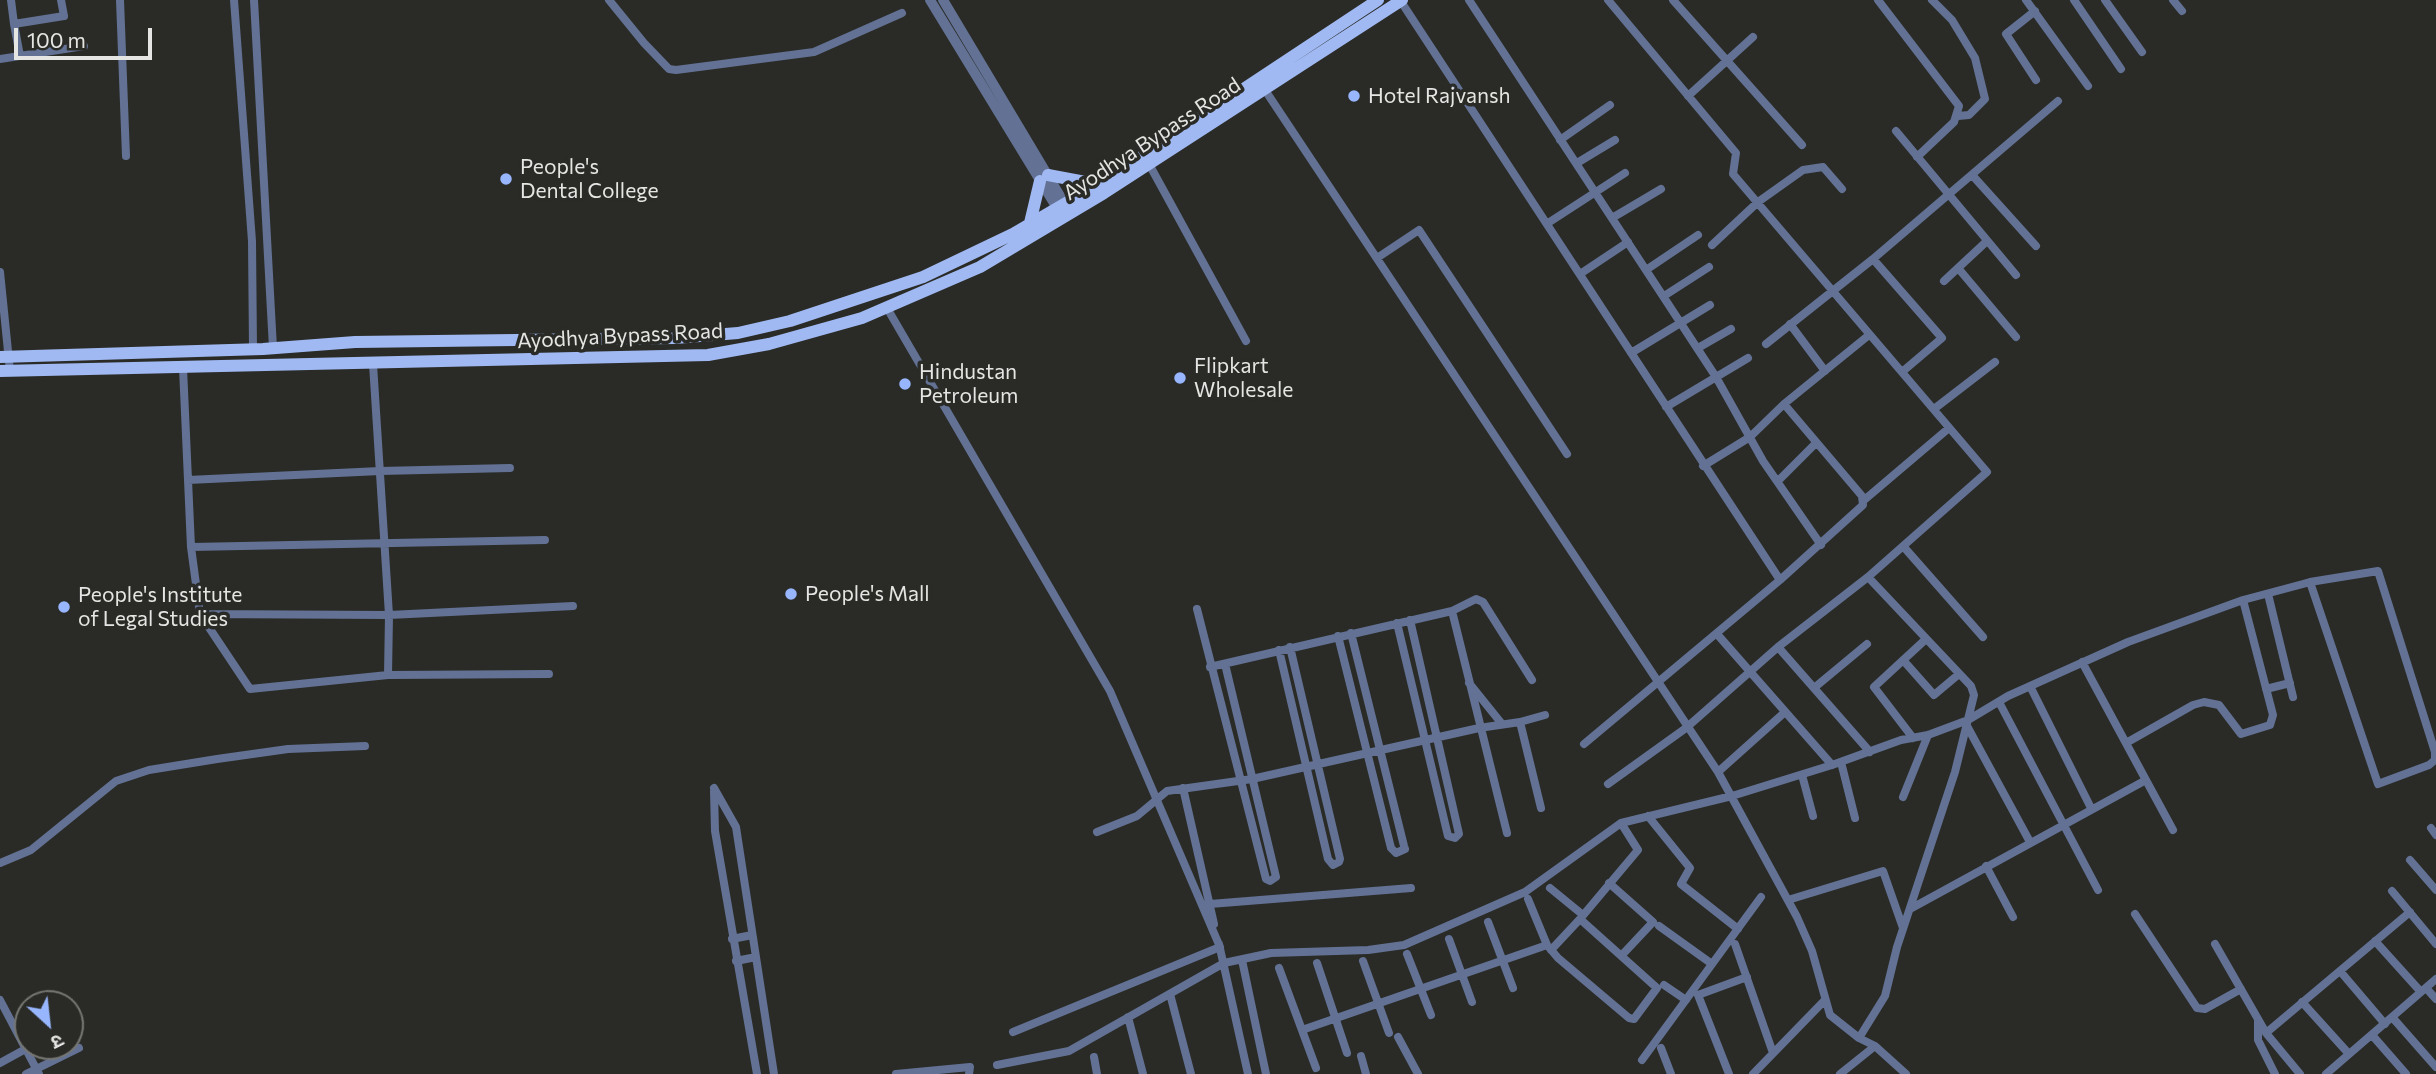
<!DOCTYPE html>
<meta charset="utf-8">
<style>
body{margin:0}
#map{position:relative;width:2436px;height:1074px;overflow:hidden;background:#2a2b27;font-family:Commissioner,"Noto Sans Devanagari",sans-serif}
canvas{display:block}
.north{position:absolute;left:14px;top:990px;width:70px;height:70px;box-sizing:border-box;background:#2a2b27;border:2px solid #757672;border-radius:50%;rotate:153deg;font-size:19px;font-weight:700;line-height:28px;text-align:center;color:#e5e6e3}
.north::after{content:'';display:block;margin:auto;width:24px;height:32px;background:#97b6fd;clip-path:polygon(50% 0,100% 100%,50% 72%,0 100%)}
.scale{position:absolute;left:14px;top:28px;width:138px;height:32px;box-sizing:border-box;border:4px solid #e5e6e3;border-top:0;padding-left:9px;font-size:21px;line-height:24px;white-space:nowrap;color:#e5e6e3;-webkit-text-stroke:5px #2a2b27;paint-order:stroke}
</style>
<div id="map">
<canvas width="2436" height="1074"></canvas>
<div class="north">उ</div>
<div class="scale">100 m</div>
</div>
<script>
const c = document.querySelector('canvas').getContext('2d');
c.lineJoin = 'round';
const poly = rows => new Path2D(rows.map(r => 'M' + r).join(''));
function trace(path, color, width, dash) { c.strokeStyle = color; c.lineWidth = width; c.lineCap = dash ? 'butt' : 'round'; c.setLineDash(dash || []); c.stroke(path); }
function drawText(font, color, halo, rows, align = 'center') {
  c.font = font + ' Commissioner,sans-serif'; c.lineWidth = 7; c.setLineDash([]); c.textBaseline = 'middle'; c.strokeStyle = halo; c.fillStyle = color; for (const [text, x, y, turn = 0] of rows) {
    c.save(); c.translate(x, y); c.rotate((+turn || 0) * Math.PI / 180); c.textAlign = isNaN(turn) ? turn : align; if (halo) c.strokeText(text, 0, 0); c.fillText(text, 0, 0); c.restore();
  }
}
trace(poly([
 [11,0,14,24],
 [120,0,126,156],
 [234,0,252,241,253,349],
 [254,0,273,348],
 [609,0,644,43,669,69,676,70,814,52,902,13],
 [1400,0,1780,580],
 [1469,0,1716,377,1763,461,1821,545],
 [1673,0,1802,145],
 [1878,0,1959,106,1954,122,1917,157],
 [1932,0,1952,20,1975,58,1985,99,1969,115,1958,116],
 [2026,0,2088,86],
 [2074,0,2121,69],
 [2105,0,2142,52],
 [2173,0,2182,11],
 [2035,11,2006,34,2036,80],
 [20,56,14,24,64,16,61,0],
 [0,59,84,46],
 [1265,90,1718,772,1797,917,1812,951,1830,1015,1859,1038,1875,1046,1906,1074],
 [1688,96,1753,37],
 [1896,131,2016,275],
 [1560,140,1610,105],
 [1577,163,1615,140],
 [1149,164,1246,341],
 [1973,176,2036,246],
 [1612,218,1661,189],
 [1548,223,1625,173],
 [1712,245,1758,202,1803,170,1823,167,1842,189],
 [1377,258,1419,230,1567,454],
 [1873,259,1942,338,1902,372],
 [1958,268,2016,337],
 [1646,270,1698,235],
 [0,272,10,371],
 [1580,274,1628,242],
 [1944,281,1987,241],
 [1664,296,1709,267],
 [887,308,1110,691,1220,947,1013,1032],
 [1790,324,1825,371],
 [1766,344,1873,259,2058,101],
 [1698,348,1731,329],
 [1631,353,1710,305],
 [373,364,389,615,388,675],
 [183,368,191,547,200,614,250,689,388,675,549,674],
 [1666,407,1748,358],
 [1934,409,1995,362],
 [1703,466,1750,437,1784,404,1869,335],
 [188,480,380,471,510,468],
 [1778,481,1815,444],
 [1863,501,1949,428],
 [1903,546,1983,637],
 [191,547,545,540],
 [2268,594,2293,697],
 [1197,609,1266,879,1270,881,1276,877,1225,664],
 [1452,611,1507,833],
 [200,614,389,615,573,606],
 [1397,623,1448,836,1455,838,1459,834,1410,620],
 [1717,634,1832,765],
 [1338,636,1391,848,1396,853,1405,849,1404,846,1351,633],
 [1778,647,1870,752],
 [1279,650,1328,859,1333,865,1339,862,1340,859,1290,647],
 [1903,660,1934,695,1959,674],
 [2082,662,2173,830],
 [1210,667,1452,611,1476,599,1483,602,1532,680],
 [1469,683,1502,724],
 [2030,686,2091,808],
 [1814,688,1867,644],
 [2266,689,2290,683],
 [1999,702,2098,890],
 [1520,722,1545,715],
 [1967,726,2030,842],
 [1913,738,1874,687,1926,639],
 [2126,743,2193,705,2204,702,2219,705,2241,734,2270,725,2273,715,2243,600],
 [1584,744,1780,580,1863,505,1862,496,1784,404],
 [1841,762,1855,818],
 [1718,772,1785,712],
 [1802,775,1813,816],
 [1608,784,1686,728,1778,647,1868,577,1987,472,1733,174,1736,153,1608,0],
 [714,788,736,827,774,1074],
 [1183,788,1214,924],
 [714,791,715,831,757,1074],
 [1903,797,1928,735],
 [1648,816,1690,868,1681,884,1738,929],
 [2431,828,2436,835],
 [1097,832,1137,816,1167,791,1252,779,1479,728,1520,722,1541,808],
 [2410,860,2436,890],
 [0,863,31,850,116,781,149,770,217,759,288,749,365,746],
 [1986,866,2013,917],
 [1609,883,1653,922,1622,955],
 [1550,888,1583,915],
 [2392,891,2436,944],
 [1528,899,1547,945,1558,958,1629,1018,1634,1019,1657,988,1580,919,1638,850,1621,823],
 [1788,900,1883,871,1903,928],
 [1210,904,1411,888],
 [1910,909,2146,780],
 [2135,914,2197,1008,2205,1009,2241,989],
 [1488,922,1513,988],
 [1659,926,1712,964],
 [732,939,752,935],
 [1449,939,1472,1002],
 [2375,941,2421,992],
 [1219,944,1248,1074],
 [1735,944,1773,1053],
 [2215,944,2266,1033,2300,1074],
 [1551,950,1580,919],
 [1407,954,1431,1015],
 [1242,960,1266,1074],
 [736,961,756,957],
 [1363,961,1389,1033],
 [1317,963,1347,1053],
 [1279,968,1316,1068],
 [2340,971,2385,1024],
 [1664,985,1686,1000],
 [2426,988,2436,999],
 [1170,994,1191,1074],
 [0,1000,39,1074],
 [2302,1002,2349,1054],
 [1128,1017,1143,1074],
 [2392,1017,2436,1067],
 [2258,1020,2258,1040,2275,1074],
 [1302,1030,1547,945],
 [2266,1033,2410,912],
 [2372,1035,2406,1074],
 [1398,1037,1418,1074],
 [1859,1038,1885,996,1897,947,1955,772,1974,695,1971,686,1868,577],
 [1661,1048,1671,1074],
 [1361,1056,1366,1074],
 [1094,1057,1097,1074],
 [1642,1060,1761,897],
 [0,1063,31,1046],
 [997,1065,1069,1051,1224,963,1271,953,1368,950,1404,945,1525,892,1621,823,1732,796,1832,765,1901,740,1928,735,1968,720,2008,696,2128,642,2243,600,2303,584,2310,582,2378,571,2435,752,2435,760,2429,765,2378,784,2310,582],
 [26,1074,79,1048],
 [896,1074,970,1067,969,1074],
 [1729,1074,1698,995,1747,977],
 [1753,1074,1824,1001],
 [1840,1074,1875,1046],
 [2326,1074,2436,979]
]), '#637294', 8);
trace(poly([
 [930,0,1060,213],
 [943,0,1069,211]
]), '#637294', 10);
trace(poly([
 [1048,175,1096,184],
 [1030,223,1040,181],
 [0,357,263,349,355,342,675,338,738,333,790,321,923,277,1013,234,1109,178,1378,0],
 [0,371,708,355,769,344,862,318,980,267,1104,193,1402,0]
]), '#a0b9f2', 12);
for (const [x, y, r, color] of [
 [1354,96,7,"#97b6fd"],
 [506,179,7,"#97b6fd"],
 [1180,378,7,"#97b6fd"],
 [905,384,7,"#97b6fd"],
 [791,594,7,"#97b6fd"],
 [64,607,7,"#97b6fd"]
]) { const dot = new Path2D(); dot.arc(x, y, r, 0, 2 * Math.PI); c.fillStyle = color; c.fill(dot); trace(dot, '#2a2b27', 2.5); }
drawText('21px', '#e5e6e3', '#2a2b27', [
 ["Hotel Rajvansh",1368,96],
 ["People's",520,167],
 ["Dental College",520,191],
 ["Flipkart",1194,366],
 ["Wholesale",1194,390],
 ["Hindustan",919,372],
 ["Petroleum",919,396],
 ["People's Mall",805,594],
 ["People's Institute",78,595],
 ["of Legal Studies",78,619]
], 'left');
drawText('21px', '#e5e6e3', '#2a2b27', [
 ["Ayodhya Bypass Road",1152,139,-33],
 ["Ayodhya Bypass Road",620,336,-3]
]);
</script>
